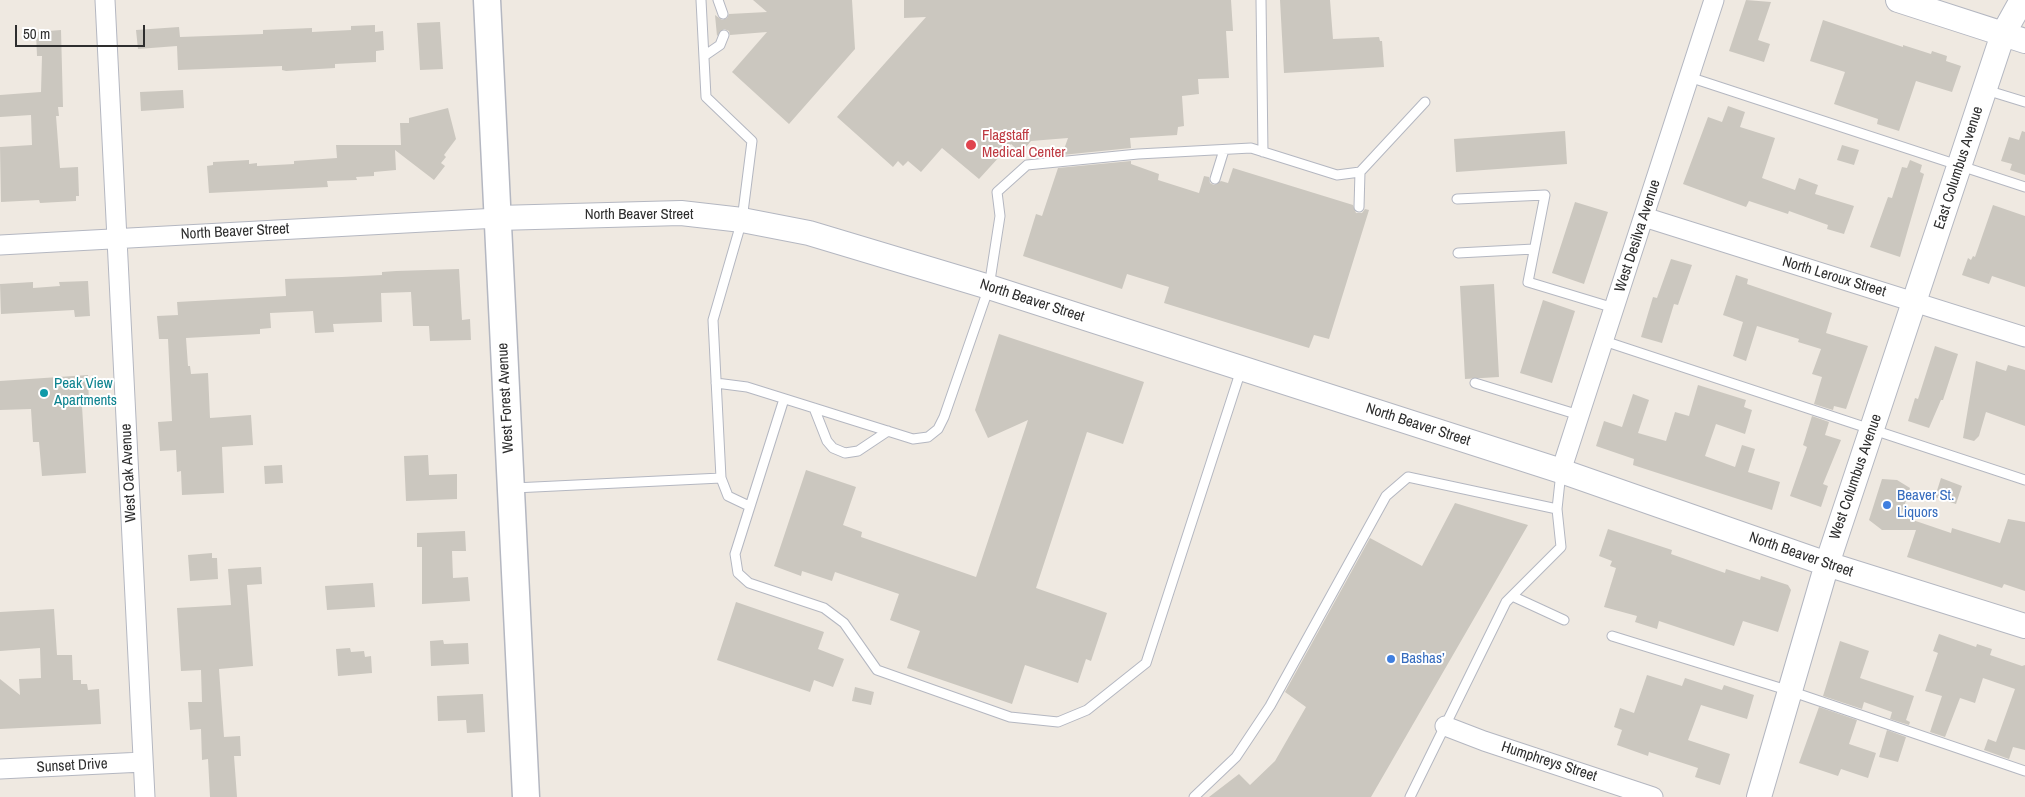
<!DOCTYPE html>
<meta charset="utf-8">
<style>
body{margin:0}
#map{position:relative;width:2025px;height:797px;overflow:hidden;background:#efe9e1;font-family:"Archivo Narrow",sans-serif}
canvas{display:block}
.scale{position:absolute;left:15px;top:25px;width:130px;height:22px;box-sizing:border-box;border:2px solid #2e2e2e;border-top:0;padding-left:6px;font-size:15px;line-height:18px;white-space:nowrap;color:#2e2e2e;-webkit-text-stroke:4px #fff;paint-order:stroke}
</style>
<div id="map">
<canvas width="2025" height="797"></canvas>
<div class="scale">50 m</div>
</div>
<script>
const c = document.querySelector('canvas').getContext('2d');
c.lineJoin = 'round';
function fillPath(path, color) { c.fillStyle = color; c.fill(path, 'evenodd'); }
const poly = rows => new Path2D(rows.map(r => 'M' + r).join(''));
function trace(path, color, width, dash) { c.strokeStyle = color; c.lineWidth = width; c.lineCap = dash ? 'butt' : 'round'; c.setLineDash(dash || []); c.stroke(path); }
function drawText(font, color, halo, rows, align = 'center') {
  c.font = font + ' "Archivo Narrow",sans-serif'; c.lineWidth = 4; c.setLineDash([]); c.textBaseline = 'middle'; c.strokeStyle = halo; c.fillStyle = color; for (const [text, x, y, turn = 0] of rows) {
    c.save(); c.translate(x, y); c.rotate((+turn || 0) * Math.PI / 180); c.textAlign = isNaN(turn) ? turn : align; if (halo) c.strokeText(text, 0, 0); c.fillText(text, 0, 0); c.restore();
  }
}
fillPath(poly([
 [753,0,852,0,855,49,789,124,732,72,767,32,730,35,729,31,724,29,717,36,715,15,722,20,727,18,729,14,767,12],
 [904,0,1231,0,1233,31,1226,31,1229,78,1198,79,1199,94,1182,96,1184,126,1178,127,1177,135,1130,138,1131,148,1062,155,1068,138,1031,141,1021,153,1011,144,979,179,942,148,921,172,908,161,903,166,898,161,893,167,837,117,926,17,904,18],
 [1280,0,1330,0,1333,39,1379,37,1380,41,1382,41,1384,67,1284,73],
 [1746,0,1771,2,1758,40,1770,44,1764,62,1729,51],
 [1823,20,1903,47,1903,45,1931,54,1932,51,1947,56,1946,61,1961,66,1952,92,1916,81,1899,131,1877,124,1878,119,1834,104,1845,72,1810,61],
 [440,22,443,69,420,70,417,23],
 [375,25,375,32,383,31,384,50,376,51,376,62,335,64,335,68,286,71,282,70,282,66,178,70,177,46,138,49,136,30,179,27,180,37,263,34,263,30,312,28,312,32,351,30,351,26],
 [61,30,63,107,58,107,59,116,56,116,60,168,78,167,79,196,76,196,76,201,40,203,39,200,1,202,0,147,32,145,31,115,0,117,0,95,41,92,42,56,37,56,36,32],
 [183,90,184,108,141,111,140,92],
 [1728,106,1745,112,1740,127,1775,138,1762,178,1795,190,1799,178,1818,185,1815,194,1854,206,1844,234,1827,229,1828,225,1789,211,1788,214,1749,201,1746,207,1683,184,1708,117,1722,122],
 [448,108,456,139,444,155,446,157,441,163,445,166,434,180,395,150,396,170,374,172,374,176,356,177,357,180,327,181,328,187,209,193,207,166,213,165,213,162,249,160,249,164,257,163,257,166,294,164,294,161,337,158,336,145,401,145,400,123,409,123,409,118],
 [1565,131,1567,164,1456,172,1454,139],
 [2022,131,2025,132,2025,175,2010,170,2012,164,2001,161,2009,137,2019,140],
 [1842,145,1859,150,1854,165,1837,160],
 [1910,160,1922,165,1920,172,1924,174,1900,257,1870,247,1888,197,1892,198,1902,167,1907,168],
 [1131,161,1131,164,1159,174,1158,180,1199,193,1204,176,1209,177,1210,183,1214,185,1221,181,1228,183,1233,168,1353,205,1356,213,1362,213,1365,209,1369,210,1329,339,1314,335,1309,348,1164,303,1169,287,1127,274,1122,289,1023,256,1036,214,1042,216,1058,168],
 [1575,202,1608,212,1584,284,1552,273],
 [1993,205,2025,216,2025,287,1992,276,1989,284,1962,275,1968,258,1971,260,1973,256,1975,257],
 [1671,259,1692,265,1678,305,1674,304,1662,343,1641,337,1653,297,1657,298],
 [459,269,462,320,470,319,471,340,430,341,429,326,413,326,411,292,381,293,382,322,333,324,334,332,315,333,313,311,270,313,271,328,260,329,260,334,186,338,188,366,190,366,191,374,208,373,210,418,251,415,253,445,222,447,224,493,182,495,181,471,177,472,176,450,160,451,158,422,172,421,168,339,159,339,157,316,178,315,177,302,286,296,285,279,342,277,382,275,382,272,396,271],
 [1736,275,1748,279,1747,284,1832,313,1826,333,1868,346,1846,409,1834,406,1833,410,1814,404,1822,377,1812,374,1821,349,1798,342,1799,339,1757,326,1746,361,1733,356,1743,322,1723,315],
 [88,281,90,316,75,317,74,310,1,314,0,284,33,282,33,288,60,286,59,282],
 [1494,284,1499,377,1465,379,1460,286],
 [1543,300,1575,311,1552,383,1520,373],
 [999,334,1144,382,1123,444,1087,432,1036,588,1107,613,1091,661,1086,659,1078,683,1025,665,1012,704,907,668,920,631,890,620,899,594,835,572,832,581,802,571,801,576,774,566,806,470,856,487,843,525,862,532,861,537,976,577,1028,420,988,438,975,410],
 [1935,346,1958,354,1943,400,1941,400,1929,428,1908,421,1915,398,1918,399],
 [1976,361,2006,371,2008,365,2025,370,2025,426,1986,412,1979,436,1974,441,1963,438],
 [88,375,89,405,82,406,86,473,42,476,39,442,33,442,31,409,0,410,0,381],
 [1698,385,1746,400,1744,407,1752,410,1745,434,1716,424,1705,456,1735,467,1742,445,1755,449,1748,472,1780,482,1772,510,1633,465,1634,459,1596,446,1604,421,1622,427,1633,394,1649,400,1638,433,1666,441,1675,412,1689,416],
 [1812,416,1829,422,1825,435,1841,440,1823,484,1828,486,1821,507,1790,496,1807,447,1803,445],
 [428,455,429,475,457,474,457,499,406,501,404,456],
 [282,465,283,483,265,484,264,466],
 [1941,478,1962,486,1956,504,1935,497],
 [1882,479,1897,480,1910,488,1901,516,1951,533,1952,528,2000,543,2008,519,2025,522,2025,591,2004,584,2002,588,1907,557,1916,530,1882,530,1869,520],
 [1455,503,1528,525,1371,797,1209,797,1239,774,1250,785,1275,761,1306,707,1285,692,1370,538,1422,566],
 [1608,529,1672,550,1671,554,1725,573,1726,569,1760,580,1761,576,1788,585,1791,590,1778,632,1743,621,1734,646,1659,621,1657,629,1635,622,1637,616,1604,607,1616,568,1610,566,1612,561,1599,556],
 [465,531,466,551,452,551,453,578,468,577,470,601,422,604,422,547,417,547,417,533],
 [212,553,212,558,217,558,218,579,190,581,188,555],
 [261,567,262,584,247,585,253,666,219,669,224,737,240,736,241,756,234,756,237,797,210,797,208,759,202,760,201,729,190,730,188,702,202,702,201,670,181,671,177,608,231,605,228,569],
 [373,583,375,607,327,610,325,586],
 [736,602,824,632,818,649,844,659,833,687,814,680,810,692,717,660],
 [54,609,57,655,72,655,73,680,81,680,81,684,87,684,88,690,99,689,101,724,0,729,0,679,20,695,19,679,41,678,40,648,0,651,0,612],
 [1939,634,1976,647,1977,644,1992,649,1990,655,2022,666,2025,665,2025,750,2013,747,2009,759,1984,750,1988,739,1996,742,2015,689,1983,678,1975,703,1960,698,1945,737,1930,732,1942,696,1925,691,1938,653,1933,651],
 [443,640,444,644,468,643,469,664,431,666,430,641],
 [1840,641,1869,651,1860,678,1914,696,1906,720,1910,722,1909,725,1890,719,1892,712,1864,702,1862,709,1823,696],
 [350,648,351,652,364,651,365,657,371,656,372,673,338,676,336,649],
 [1647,675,1682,686,1685,678,1722,690,1724,685,1754,695,1747,719,1701,705,1688,740,1730,754,1720,785,1695,777,1698,768,1649,752,1648,756,1617,745,1622,730,1614,727,1620,708,1634,713],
 [855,687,874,692,871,705,852,701],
 [483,694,485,732,467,733,466,720,438,721,437,696],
 [1819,707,1857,720,1849,744,1876,753,1868,778,1841,769,1838,776,1799,763],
 [1887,730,1906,737,1898,762,1879,757]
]), '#cbc7bf');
const service = poly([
 [701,0,706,97,752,141,742,220,713,320,721,478,728,496,749,506],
 [718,0,723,14],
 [1261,0,1263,152],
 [704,56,720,45,724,35],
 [1689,77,2025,187],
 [1986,90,2025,102],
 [1215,179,1224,150],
 [1457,199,1545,195,1528,282,1614,308],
 [1359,207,1360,172],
 [1458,253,1534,249],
 [1604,341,2025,480],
 [716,383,747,387,913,439,928,437,938,429,944,417,989,287,1000,216,997,192,1027,165,1138,154,1251,148,1337,175,1360,172,1425,102],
 [1475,383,1579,415],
 [784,399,735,554,738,573,749,583,824,608,844,623,877,670,1010,717,1058,722,1087,710,1146,663,1241,370],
 [814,408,827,441,833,448,845,453,858,451,888,431],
 [514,488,721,478],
 [1512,596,1564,620],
 [1612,636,1790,691,2025,771],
 [1194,797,1236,757,1270,706,1386,496,1408,477,1557,509],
 [1410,797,1506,602,1561,547,1557,509,1561,472]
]);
const minor = poly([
 [105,0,145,797],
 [1644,217,2025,337],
 [0,245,498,218],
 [1561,471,1714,0],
 [1445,726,1484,741,1653,797],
 [0,769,143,762]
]);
const tertiary = poly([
 [1898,0,2025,41],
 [498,218,681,213,742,220,809,233,989,287,1561,471,1827,564,2025,626],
 [1759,797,1827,564,2003,34,2022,0]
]);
const secondary = poly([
 [487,0,526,797]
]);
trace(service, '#b4b7c1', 11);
trace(minor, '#b4b7c1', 21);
trace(tertiary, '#b4b7c1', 26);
trace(secondary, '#b4b7c1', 29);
trace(service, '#fff', 9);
trace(minor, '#fff', 19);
trace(tertiary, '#fff', 24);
trace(secondary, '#fff', 26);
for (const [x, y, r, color] of [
 [971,145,6,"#e0444e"],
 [44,393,5,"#0f9aa8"],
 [1887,505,5,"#3f7fe0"],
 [1391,659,5,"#3f7fe0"]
]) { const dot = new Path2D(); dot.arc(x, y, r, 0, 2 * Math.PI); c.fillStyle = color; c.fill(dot); trace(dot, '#fff', 2); }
drawText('15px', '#be3a42', '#fff', [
 ["Flagstaff",982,136],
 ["Medical Center",982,153]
], 'left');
drawText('15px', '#2e2e2e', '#fff', [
 ["East Columbus Avenue",1959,168,-72],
 ["North Beaver Street",639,215],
 ["North Beaver Street",235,232,-3],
 ["West Desilva Avenue",1638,236,-72],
 ["North Leroux Street",1834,277,17],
 ["North Beaver Street",1032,301,18],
 ["West Forest Avenue",506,398,-93],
 ["North Beaver Street",1418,425,18],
 ["West Oak Avenue",129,473,-93],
 ["West Columbus Avenue",1856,477,-71],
 ["North Beaver Street",1801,555,19],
 ["Humphreys Street",1549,762,18],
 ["Sunset Drive",72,766,-3]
]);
drawText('15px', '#0d838f', '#fff', [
 ["Peak View",54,384],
 ["Apartments",54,401]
], 'left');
drawText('15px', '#366cbe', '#fff', [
 ["Beaver St.",1897,496],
 ["Liquors",1897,513],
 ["Bashas’",1401,659]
], 'left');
</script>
